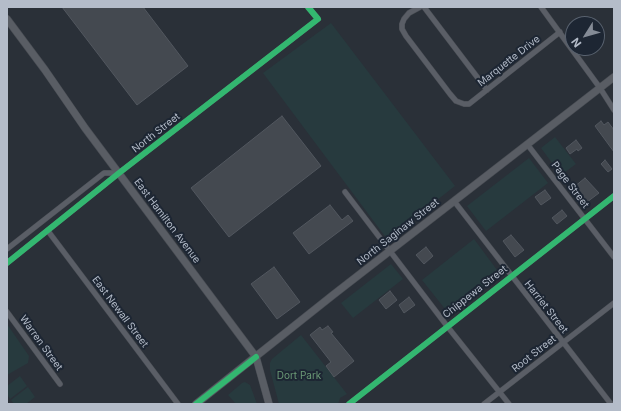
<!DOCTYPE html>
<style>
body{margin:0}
#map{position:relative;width:621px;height:411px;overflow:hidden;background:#2a3038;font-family:Inter,sans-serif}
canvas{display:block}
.frame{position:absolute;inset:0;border:8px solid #b4bcc9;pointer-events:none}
.north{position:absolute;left:565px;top:16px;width:40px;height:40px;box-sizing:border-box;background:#1d2633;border:1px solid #59626f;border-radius:50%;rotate:233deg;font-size:11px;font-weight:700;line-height:16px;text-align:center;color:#b4bcc9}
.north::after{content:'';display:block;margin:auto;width:14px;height:18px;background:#848b96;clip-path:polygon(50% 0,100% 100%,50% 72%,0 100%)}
</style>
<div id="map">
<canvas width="621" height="411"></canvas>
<div class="frame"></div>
<div class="north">N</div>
</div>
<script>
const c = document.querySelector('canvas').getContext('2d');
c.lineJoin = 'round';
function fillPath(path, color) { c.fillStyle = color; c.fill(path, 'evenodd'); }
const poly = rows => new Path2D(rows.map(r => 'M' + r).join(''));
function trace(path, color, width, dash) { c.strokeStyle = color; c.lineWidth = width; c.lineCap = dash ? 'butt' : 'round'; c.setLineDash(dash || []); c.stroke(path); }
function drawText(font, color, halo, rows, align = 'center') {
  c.font = font + ' Inter,sans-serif'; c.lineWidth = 4; c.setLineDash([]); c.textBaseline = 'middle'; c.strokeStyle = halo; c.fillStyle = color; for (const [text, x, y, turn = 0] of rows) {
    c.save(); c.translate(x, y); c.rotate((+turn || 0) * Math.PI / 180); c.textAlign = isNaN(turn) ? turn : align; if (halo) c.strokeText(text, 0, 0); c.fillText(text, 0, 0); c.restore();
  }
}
fillPath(poly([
 [331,23,455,186,387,239,263,73],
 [555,137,576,164,561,175,541,148],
 [529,158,548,183,486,231,467,206],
 [474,239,500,274,449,314,422,280],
 [391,264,403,279,353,318,341,303],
 [7,324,29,356,28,363,7,375],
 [301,335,347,394,340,398,338,404,279,404,270,370,270,363,272,359],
 [20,376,27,386,10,399,7,394,7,386],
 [245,382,250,385,257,404,236,404,228,395,242,383],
 [28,387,35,397,26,404,14,404,11,400]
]), '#273a3e');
const building = poly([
 [62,7,143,7,188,66,137,105,62,7],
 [282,116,321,166,229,237,191,188,282,116],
 [601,121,604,125,608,122,614,130,614,152,595,126,601,121],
 [576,140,582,148,578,151,577,149,570,154,566,148,576,140],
 [605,160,612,169,608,172,601,164,605,160],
 [585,178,599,193,587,202,574,187,585,178],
 [545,190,551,198,541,205,535,197,545,190],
 [330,205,342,220,348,215,353,221,309,254,293,233,330,205],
 [562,210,567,216,557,224,552,218,562,210],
 [511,235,524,250,515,257,503,241,511,235],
 [426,247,433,256,424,264,416,255,426,247],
 [274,267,300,302,277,319,251,284,274,267],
 [390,291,397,300,386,309,379,300,390,291],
 [409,297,415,305,404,313,399,305,409,297],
 [328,326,333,332,331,333,354,361,334,377,326,366,331,362,310,335,320,327,322,330,328,326]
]);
fillPath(building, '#444950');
trace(building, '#52575f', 1);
const street = poly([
 [420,7,409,13,404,19,402,24,402,29,406,36,450,94,456,101,464,104,469,104,560,32],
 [424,7,487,90],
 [541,7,600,88,614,110],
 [527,144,614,257],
 [345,192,447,326,509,404],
 [454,201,611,404],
 [48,231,178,404],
 [7,249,104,173,119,173],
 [7,263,119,173,318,19,308,7],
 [7,312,60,384],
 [349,404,614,196],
 [484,404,614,303]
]);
const secondary = poly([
 [7,19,45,70,85,128,256,357,269,404],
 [196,404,333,295,614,77]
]);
trace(street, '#484c53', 6);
trace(secondary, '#484c53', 8);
trace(street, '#5a5e66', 5);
trace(secondary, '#595d64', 7);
trace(poly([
 [7,263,119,173,318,19,308,7],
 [196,404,256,357],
 [349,404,614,196]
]), '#33b770', 6);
drawText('10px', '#b4bcc9', '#1d2633', [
 ["Marquette Drive",509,61,-38],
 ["North Street",156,133,-38],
 ["Page Street",570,185,53],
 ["East Hamilton Avenue",167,221,53],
 ["North Saginaw Street",398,232,-38],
 ["Chippewa Street",475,292,-38],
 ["Harriet Street",546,307,52],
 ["East Newall Street",120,312,53],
 ["Warren Street",41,343,54],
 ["Root Street",534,354,-38]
]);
drawText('10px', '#6b9a76', '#1d2633', [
 ["Dort Park",299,376]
]);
</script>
